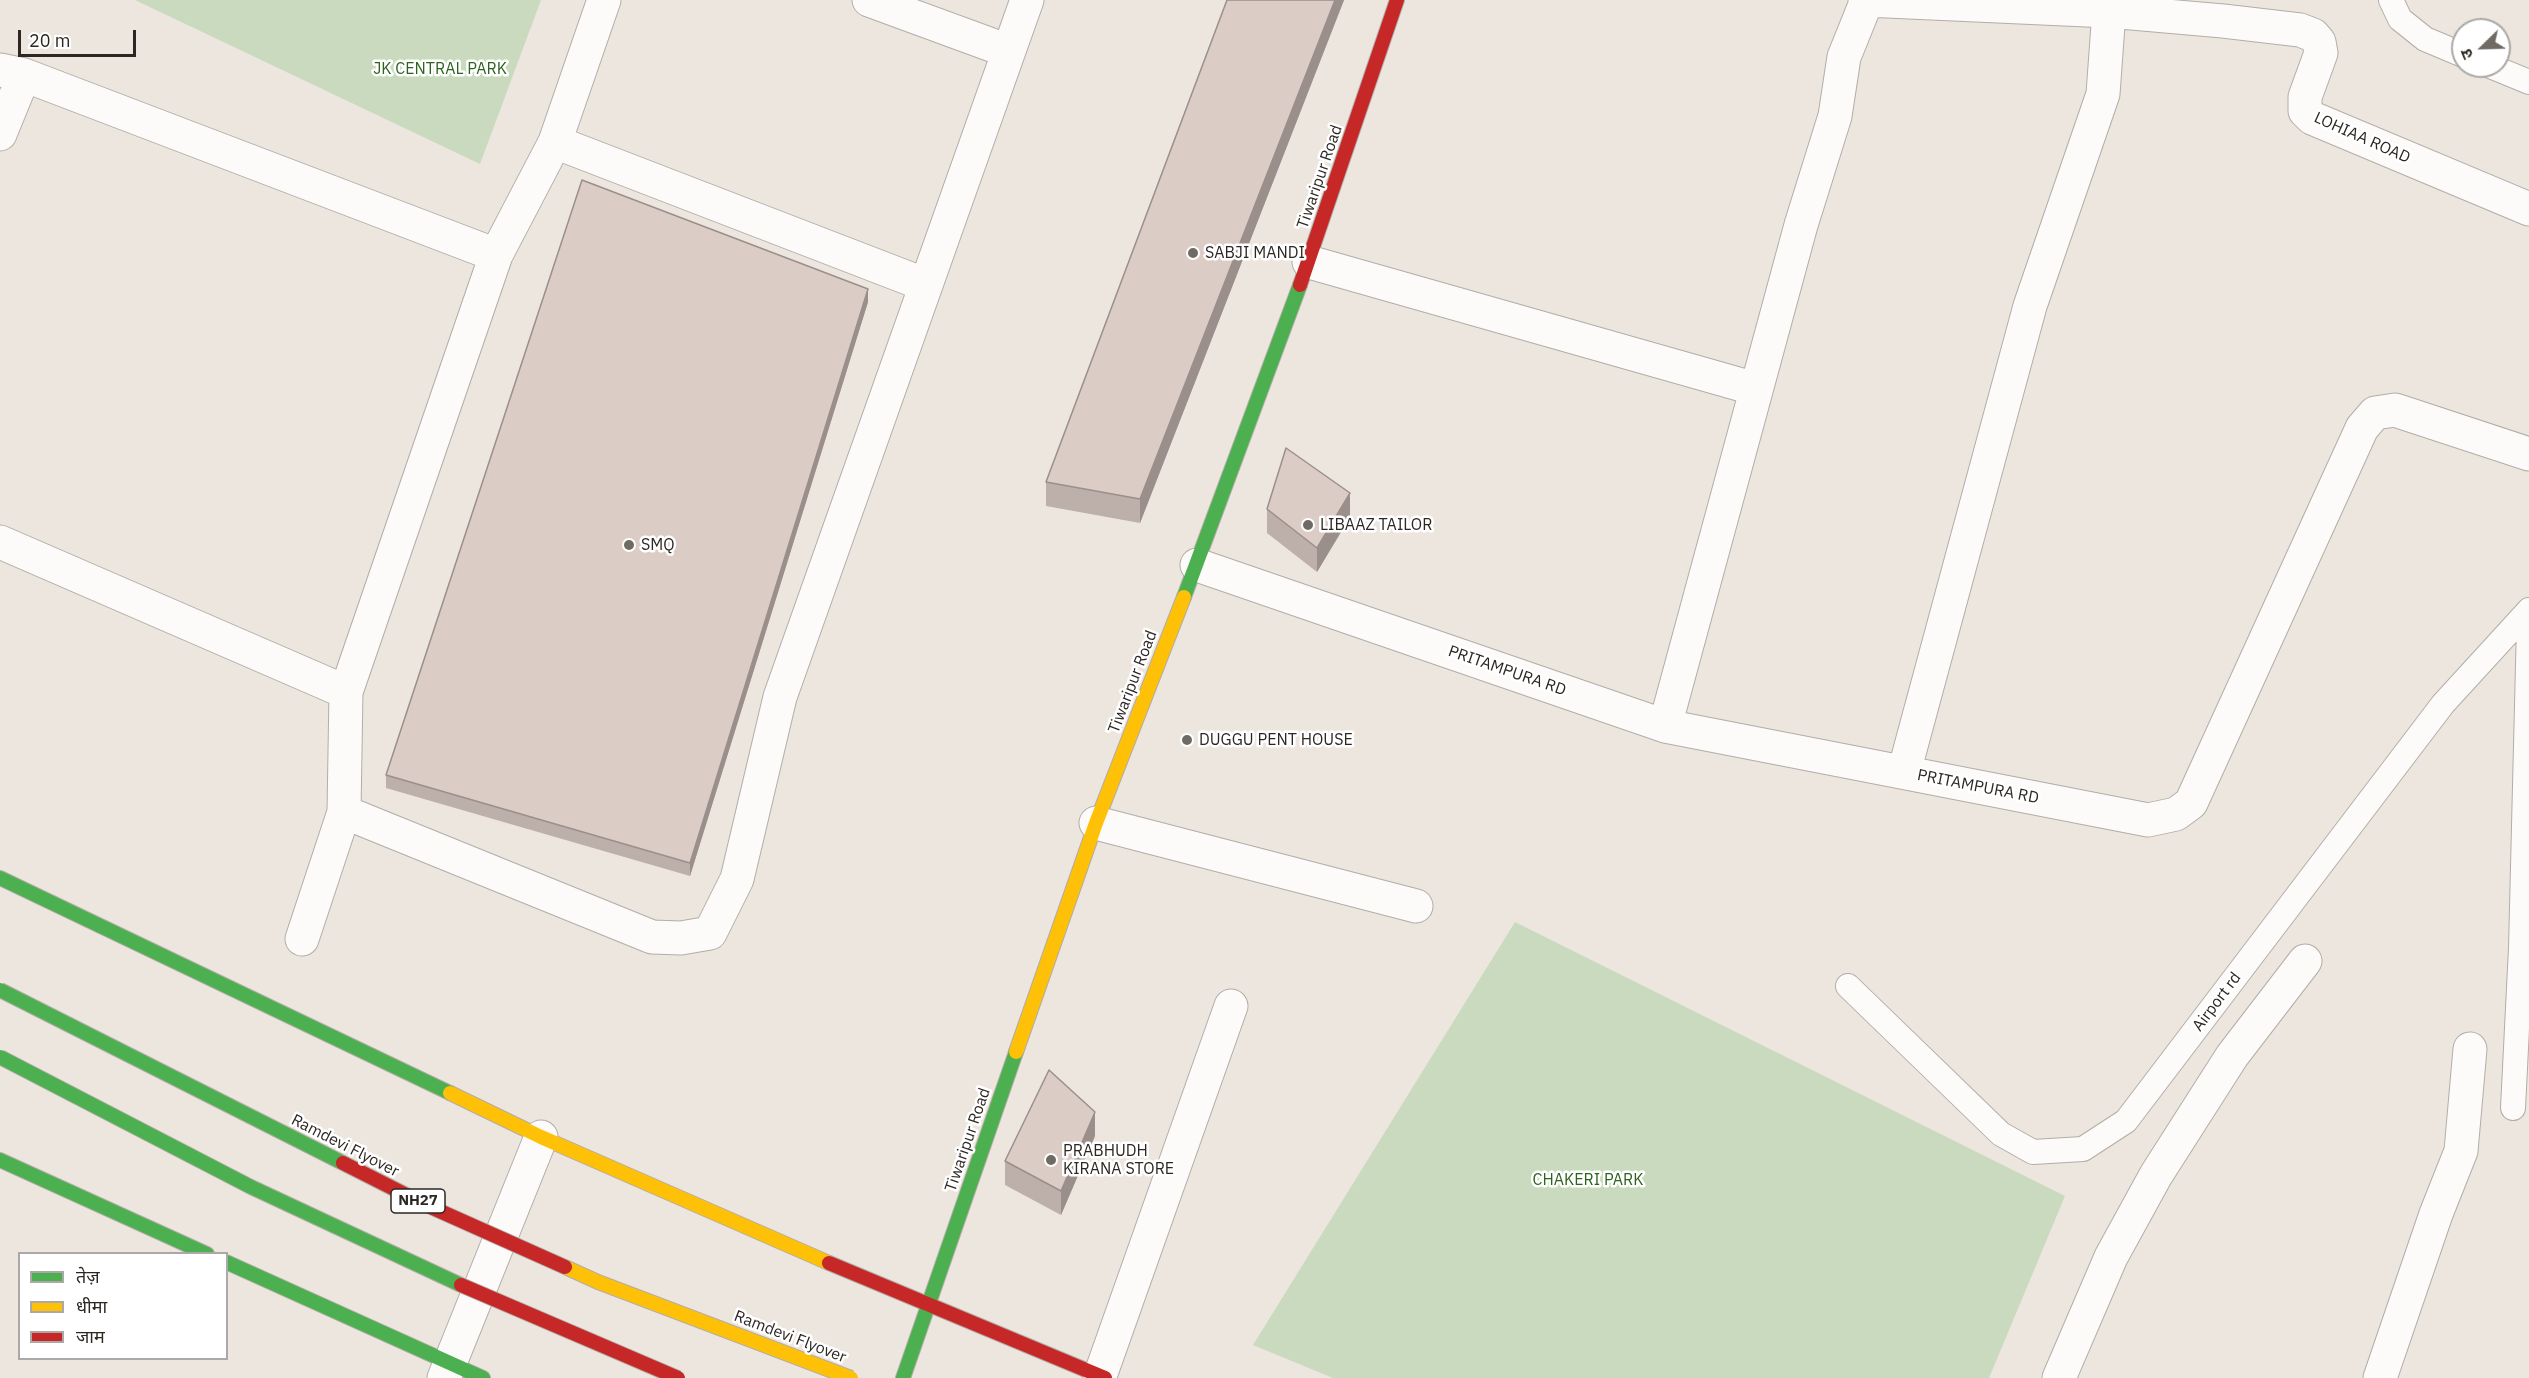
<!DOCTYPE html>
<meta charset="utf-8">
<style>
body{margin:0}
#map{position:relative;width:2529px;height:1378px;overflow:hidden;background:#ede6df;font-family:"IBM Plex Sans","Noto Sans Devanagari",sans-serif}
canvas{display:block}
.legend{position:absolute;left:18px;top:1252px;width:210px;height:108px;box-sizing:border-box;background:#fff;border:2px solid #aba9a7;margin:0;padding:8px 10px;list-style:none;font-size:18px;color:#2c2722}
.legend li{display:flex;align-items:center;gap:12px;height:30px}
.legend b{width:30px;border:2px solid #aba9a7}
.north{position:absolute;left:2451px;top:18px;width:60px;height:60px;box-sizing:border-box;background:#fff;border:2px solid #aba9a7;border-radius:50%;rotate:247deg;font-size:16px;font-weight:700;line-height:24px;text-align:center;color:#2c2722}
.north::after{content:'';display:block;margin:auto;width:21px;height:27px;background:#706a64;clip-path:polygon(50% 0,100% 100%,50% 72%,0 100%)}
.scale{position:absolute;left:18px;top:30px;width:118px;height:27px;box-sizing:border-box;border:3px solid #2c2722;border-top:0;padding-left:8px;font-size:18px;line-height:21px;white-space:nowrap;color:#2c2722;-webkit-text-stroke:4px #fff;paint-order:stroke}
</style>
<div id="map">
<canvas width="2529" height="1378"></canvas>
<ul class="legend">
<li><b style="height:8px;background:#4caf50"></b>तेज़</li>
<li><b style="height:8px;background:#ffc107"></b>धीमा</li>
<li><b style="height:8px;background:#c62828"></b>जाम</li>
</ul>
<div class="north">उ</div>
<div class="scale">20 m</div>
</div>
<script>
const c = document.querySelector('canvas').getContext('2d');
c.lineJoin = 'round';
function fillPath(path, color) { c.fillStyle = color; c.fill(path, 'evenodd'); }
const poly = rows => new Path2D(rows.map(r => 'M' + r).join(''));
function trace(path, color, width, dash) { c.strokeStyle = color; c.lineWidth = width; c.lineCap = dash ? 'butt' : 'round'; c.setLineDash(dash || []); c.stroke(path); }
function drawText(font, color, halo, rows, align = 'center') {
  c.font = font + ' "IBM Plex Sans",sans-serif'; c.lineWidth = 5; c.setLineDash([]); c.textBaseline = 'middle'; c.strokeStyle = halo; c.fillStyle = color; for (const [text, x, y, turn = 0] of rows) {
    c.save(); c.translate(x, y); c.rotate((+turn || 0) * Math.PI / 180); c.textAlign = isNaN(turn) ? turn : align; if (halo) c.strokeText(text, 0, 0); c.fillText(text, 0, 0); c.restore();
  }
}
fillPath(poly([
 [135,0,541,0,480,164],
 [1515,922,2065,1196,1989,1378,1333,1378,1253,1345]
]), '#c9dabe');
const lane = poly([
 [2391,0,2400,19,2425,39,2463,55],
 [2490,66,2529,82],
 [1848,986,2001,1134,2033,1152,2083,1149,2126,1121,2443,704,2529,610],
 [2513,1108,2521,948,2529,624]
]);
const street = poly([
 [869,0,1008,51],
 [1865,0,2109,11,2103,94,2030,306,1904,772],
 [2110,0,2109,11,2223,21,2300,30,2313,35,2319,42,2321,53,2305,97,2305,111,2312,118,2529,209],
 [0,70,24,75,496,255],
 [0,134,24,75],
 [555,142,926,285],
 [1309,262,1756,389],
 [0,542,346,692],
 [1197,565,1665,726,2148,820,2176,814,2191,803,2362,428,2375,413,2395,410,2529,454],
 [1665,726,1801,225,1835,116,1844,57,1867,0],
 [344,812,346,692,496,255,555,142,604,0],
 [1096,823,1416,906],
 [302,939,344,812,652,937,681,938,710,933,737,879,780,697,1027,0],
 [1100,1376,1231,1006],
 [444,1378,541,1137],
 [2059,1378,2111,1257,2156,1175,2232,1056,2305,961],
 [2380,1378,2436,1214,2461,1151,2470,1049]
]);
const fast = poly([
 [1184,597,1300,285],
 [0,878,450,1093],
 [0,1160,207,1254],
 [226,1262,483,1378],
 [903,1378,1016,1052]
]);
const slow = poly([
 [1016,1052,1096,823,1184,597],
 [450,1093,541,1137,829,1263]
]);
const jam = poly([
 [1300,285,1397,0],
 [829,1263,1105,1378]
]);
trace(lane, '#b2ada7', 26);
trace(street, '#b2ada7', 35);
trace(fast, '#b2ada7', 16);
trace(slow, '#b2ada7', 16);
trace(jam, '#b2ada7', 16);
trace(lane, '#fcfbfa', 24);
trace(street, '#fcfbfa', 33);
trace(fast, '#4caf50', 14);
trace(slow, '#ffc107', 14);
trace(jam, '#c62828', 14);
const fastBridge = poly([
 [0,990,343,1163],
 [0,1057,251,1187,461,1285]
]);
const slowBridge = poly([
 [565,1267,598,1282,851,1378]
]);
const jamBridge = poly([
 [343,1163,424,1204,565,1267],
 [461,1285,678,1378]
]);
trace(fastBridge, '#b2ada7', 16, []);
trace(slowBridge, '#b2ada7', 16, []);
trace(jamBridge, '#b2ada7', 16, []);
trace(fastBridge, '#4caf50', 14);
trace(slowBridge, '#ffc107', 14);
trace(jamBridge, '#c62828', 14);
fillPath(poly([
 [1227,0,1344,0,1140,523,1046,506,1046,482],
 [868,302,690,876,386,788,386,775],
 [1267,509,1350,517,1317,572,1267,533],
 [1095,1136,1061,1215,1005,1185,1005,1161]
]), '#bdafaa');
fillPath(poly([
 [1335,0,1344,0,1140,523,1140,499],
 [868,289,868,302,690,876,690,863],
 [1350,493,1350,517,1317,572,1317,548],
 [1095,1112,1095,1136,1061,1215,1061,1191]
]), '#9a8f8b');
const building = poly([
 [1227,0,1335,0,1140,499,1046,482,1227,0],
 [582,180,868,289,690,863,386,775,582,180],
 [1286,448,1350,493,1317,548,1267,509,1286,448],
 [1049,1070,1095,1112,1061,1191,1005,1161,1049,1070]
]);
fillPath(building, '#dcccc6');
trace(building, '#9a8f8b', 1.5);
for (const [x, y, r, color] of [
 [1193,253,6,"#706a64"],
 [1308,525,6,"#706a64"],
 [629,545,6,"#706a64"],
 [1187,740,6,"#706a64"],
 [1051,1160,6,"#706a64"]
]) { const dot = new Path2D(); dot.arc(x, y, r, 0, 2 * Math.PI); c.fillStyle = color; c.fill(dot); trace(dot, '#fff', 2); }
for (const [x, y, w] of [
 [418,1201,54]
]) { const box = new Path2D(); box.roundRect(x - w / 2, y - 12, w, 24, 4.5); c.fillStyle = '#fff'; c.fill(box); trace(box, '#2c2722', 1.5); }
drawText('bold 15px', '#2c2722', null, [
 ["NH27",418,1201]
]);
drawText('16px', '#2d621f', '#fff', [
 ["JK CENTRAL PARK",440,69],
 ["CHAKERI PARK",1588,1180]
]);
drawText('16px', '#2c2722', '#fff', [
 ["LOHIAA ROAD",2362,138,24],
 ["Tiwaripur Road",1320,177,-71],
 ["PRITAMPURA RD",1507,671,19],
 ["Tiwaripur Road",1133,682,-69],
 ["PRITAMPURA RD",1978,787,11],
 ["Airport rd",2217,1002,-53],
 ["Tiwaripur Road",968,1140,-71],
 ["Ramdevi Flyover",345,1146,27],
 ["Ramdevi Flyover",790,1337,21]
]);
drawText('16px', '#2c2722', '#fff', [
 ["SABJI MANDI",1205,253],
 ["LIBAAZ TAILOR",1320,525],
 ["SMQ",641,545],
 ["DUGGU PENT HOUSE",1199,740],
 ["PRABHUDH",1063,1151],
 ["KIRANA STORE",1063,1169]
], 'left');
</script>
